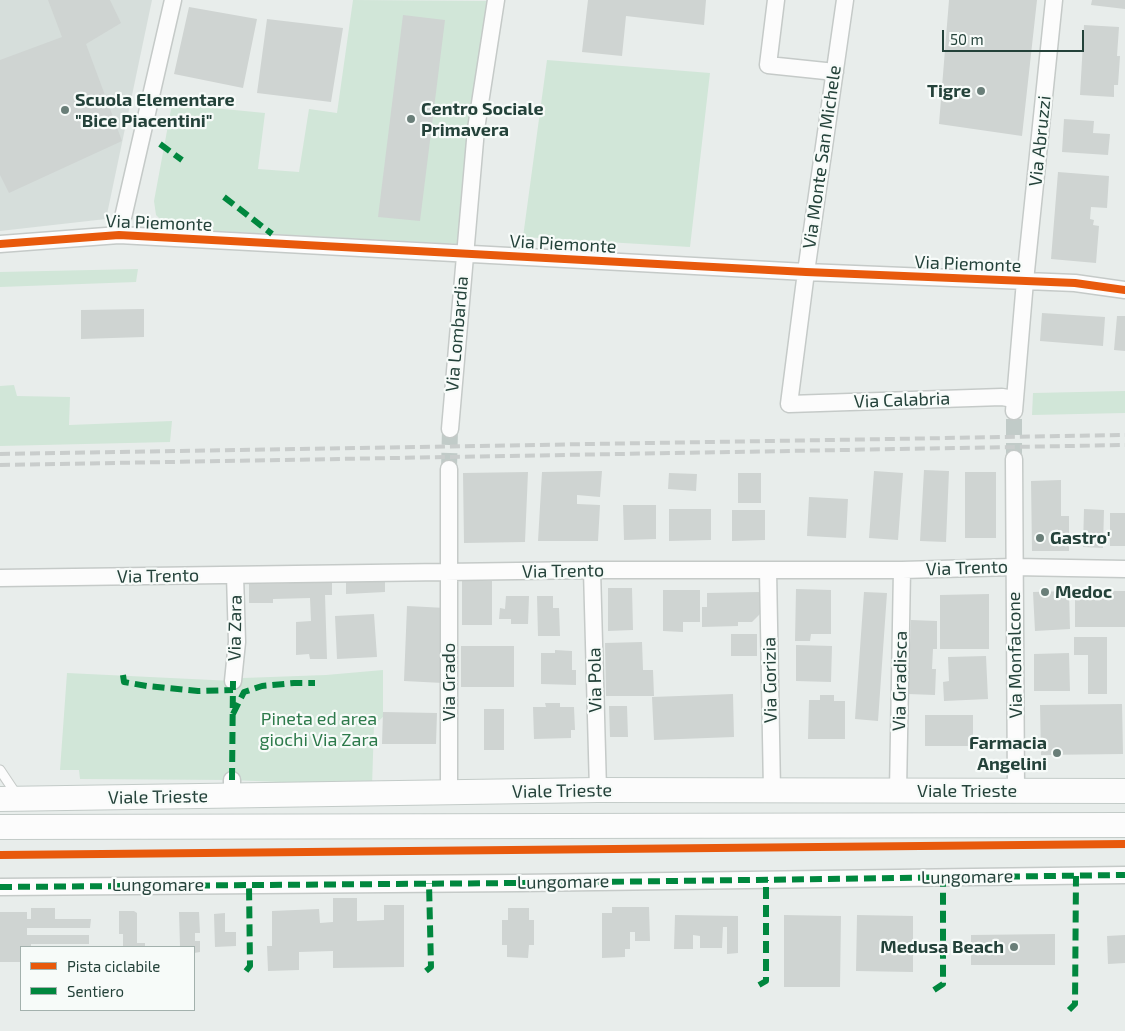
<!DOCTYPE html>
<style>
body{margin:0}
#map{position:relative;width:1125px;height:1031px;overflow:hidden;background:#e8edeb;font-family:"Exo 2",sans-serif}
canvas{display:block}
.legend{position:absolute;left:20px;top:946px;width:175px;height:65px;box-sizing:border-box;background:#f7fbf9;border:1px solid #a3b1ad;margin:0;padding:6px 9px;list-style:none;font-size:15px;color:#24423a}
.legend li{display:flex;align-items:center;gap:10px;height:25px}
.legend b{width:25px;border:1px solid #a3b1ad}
.scale{position:absolute;left:942px;top:30px;width:142px;height:22px;box-sizing:border-box;border:2px solid #24423a;border-top:0;padding-left:6px;font-size:15px;line-height:18px;white-space:nowrap;color:#24423a;-webkit-text-stroke:4px #f7fbf9;paint-order:stroke}
</style>
<div id="map">
<canvas width="1125" height="1031"></canvas>
<ul class="legend">
<li><b style="height:6px;background:#e8590c"></b>Pista ciclabile</li>
<li><b style="height:6px;background:#00873e"></b>Sentiero</li>
</ul>
<div class="scale">50 m</div>
</div>
<script>
const c = document.querySelector('canvas').getContext('2d');
c.lineJoin = 'round';
function fillPath(path, color) { c.fillStyle = color; c.fill(path, 'evenodd'); }
const poly = rows => new Path2D(rows.map(r => 'M' + r).join(''));
function trace(path, color, width, dash) { c.strokeStyle = color; c.lineWidth = width; c.lineCap = dash ? 'butt' : 'round'; c.setLineDash(dash || []); c.stroke(path); }
function drawText(font, color, halo, rows, align = 'center') {
  c.font = font + ' "Exo 2",sans-serif'; c.lineWidth = 4.5; c.setLineDash([]); c.textBaseline = 'middle'; c.strokeStyle = halo; c.fillStyle = color; for (const [text, x, y, turn = 0] of rows) {
    c.save(); c.translate(x, y); c.rotate((+turn || 0) * Math.PI / 180); c.textAlign = isNaN(turn) ? turn : align; if (halo) c.strokeText(text, 0, 0); c.fillText(text, 0, 0); c.restore();
  }
}
fillPath(poly([
 [0,0,152,0,106,219,0,231]
]), '#d6dedb');
fillPath(poly([
 [353,0,496,1,459,244,179,229,166,225,156,215,154,201,172,104,265,113,258,169,299,172,309,109,337,113],
 [547,60,710,73,690,247,523,237],
 [138,269,136,282,0,287,0,272],
 [14,385,17,396,70,397,69,425,172,421,170,442,0,446,0,386],
 [1125,391,1125,413,1032,415,1033,393],
 [383,670,383,717,374,725,372,786,232,780,80,779,79,770,60,770,67,673,233,681,243,678,326,675]
]), '#d1e6d8');
fillPath(poly([
 [48,0,110,0,121,23,86,44,122,141,9,193,0,175,0,60,62,37],
 [588,0,706,0,704,25,626,16,622,56,582,52],
 [949,0,1037,0,1022,136,939,124],
 [1092,0,1125,0,1125,9,1091,5],
 [189,7,257,19,243,88,174,74],
 [403,15,445,20,420,221,378,217],
 [267,19,343,28,331,102,257,93],
 [1084,25,1119,27,1117,56,1120,56,1118,85,1114,85,1114,97,1080,95],
 [1064,119,1094,121,1093,133,1110,134,1108,155,1062,152],
 [1058,172,1109,176,1107,208,1091,207,1090,219,1094,220,1093,225,1099,226,1096,263,1051,259],
 [144,309,144,337,81,339,81,310],
 [1042,313,1105,317,1103,346,1040,341],
 [1117,316,1125,316,1125,351,1114,350],
 [924,470,949,471,946,542,920,541],
 [602,471,600,497,577,495,577,504,600,505,598,541,538,541,542,472],
 [874,471,903,473,898,540,869,538],
 [528,472,525,542,464,543,463,473],
 [965,472,996,472,996,538,965,538],
 [669,473,697,474,696,491,668,489],
 [738,473,761,473,761,503,738,503],
 [1061,480,1061,516,1069,516,1069,551,1032,551,1031,481],
 [809,497,848,499,846,538,807,536],
 [623,505,656,505,656,539,624,540],
 [669,509,711,509,711,540,669,541],
 [1084,509,1104,510,1103,548,1083,547],
 [732,510,765,510,765,540,732,541],
 [1110,513,1125,513,1125,546,1110,546],
 [385,580,385,592,346,594,346,582],
 [462,581,492,581,492,625,462,625],
 [332,582,332,595,325,595,327,659,310,659,309,654,296,655,296,622,311,621,310,598,273,599,273,603,249,603,249,584],
 [608,588,632,588,633,630,608,631],
 [796,589,831,590,831,634,811,634,810,641,795,641],
 [663,590,700,590,700,622,683,622,683,632,663,631],
 [1069,591,1070,629,1035,631,1033,592],
 [1075,591,1125,591,1125,627,1075,627],
 [760,592,760,614,752,622,738,622,738,626,702,627,702,607,707,607,707,593],
 [864,592,887,593,878,721,855,719],
 [989,594,989,649,940,649,940,595],
 [506,596,529,596,528,624,511,624,511,619,499,619,500,608,505,609],
 [537,596,553,596,553,608,559,608,560,636,538,636],
 [407,606,446,608,443,683,404,681],
 [374,614,377,657,337,659,335,616],
 [911,620,937,621,937,649,933,649,932,669,936,669,935,695,908,694],
 [731,634,757,634,757,656,731,656],
 [1074,637,1107,637,1107,694,1088,694,1088,655,1074,655],
 [642,642,643,670,653,670,654,696,606,696,605,643],
 [796,645,832,646,831,682,796,681],
 [461,646,514,646,514,687,461,687],
 [555,650,572,651,572,670,576,670,576,685,541,684,541,653,555,653],
 [1069,653,1070,691,1034,691,1034,654],
 [986,656,988,699,944,701,943,682,949,681,948,657],
 [733,694,734,737,654,740,652,697],
 [820,695,834,695,834,701,845,701,845,739,808,739,809,700,820,700],
 [545,703,560,703,560,707,574,707,575,730,571,730,571,738,534,739,533,707,546,707],
 [1122,704,1123,754,1041,755,1040,705],
 [609,706,627,706,628,737,610,737],
 [484,709,504,709,504,750,484,750],
 [383,712,437,713,436,744,382,744],
 [925,715,973,715,973,746,925,746],
 [333,898,357,898,357,921,384,920,384,905,404,905,404,967,333,968,333,951,299,952,299,970,268,971,267,946,272,946,272,911,319,909,320,923,333,922],
 [612,907,649,907,650,941,635,941,635,932,630,932,630,949,625,949,625,957,602,958,602,913,612,913],
 [31,908,55,908,55,919,91,919,90,928,27,928,27,935,89,935,89,944,31,944,31,947,21,947,21,962,0,962,0,912,27,912,27,919,31,919],
 [508,908,529,908,529,920,534,920,534,945,529,945,528,958,507,957,507,945,502,945,502,920,508,920],
 [119,911,134,911,137,913,137,943,145,943,145,947,123,947,123,934,119,934],
 [179,912,199,912,200,933,195,933,195,941,200,941,200,952,194,953,194,947,180,947],
 [225,913,225,932,236,932,236,946,215,947,214,914],
 [675,915,738,916,738,953,727,954,727,927,723,927,722,948,700,948,700,936,693,935,693,949,674,949],
 [784,915,841,916,840,987,784,987],
 [857,915,913,916,913,972,856,971],
 [1055,934,1055,965,971,965,971,935],
 [1125,935,1125,963,1108,964,1107,936]
]), '#cfd4d2');
trace(poly([
 [1014,459,1014,411],
 [449,469,450,429]
]), '#c1cbc8', 16, [16, 8]);
const lane = poly([
 [0,770,18,797]
]);
const street = poly([
 [776,0,768,65,835,72],
 [845,0,806,272,789,404,1002,397,1014,399],
 [119,235,173,0],
 [0,244,119,235,806,272,1075,283,1125,290],
 [1014,411,1025,281,1054,0],
 [450,429,476,129,496,0],
 [1014,459,1016,790],
 [449,469,449,792],
 [592,570,598,790],
 [768,570,772,791],
 [0,578,592,570,902,570,1014,567,1125,569],
 [233,681,237,642,235,575],
 [232,780,232,796],
 [898,791,902,570],
 [0,887,520,883,1125,875]
]);
const secondary = poly([
 [0,799,598,790,1125,791],
 [0,827,1125,825]
]);
trace(lane, '#c5cac8', 11);
trace(street, '#c5cac8', 19);
trace(secondary, '#c3cbc8', 26);
trace(lane, '#fcfcfc', 9);
trace(street, '#fcfcfc', 16);
trace(secondary, '#fcfcfc', 24);
trace(poly([
 [0,454,1125,435],
 [0,465,1125,445]
]), '#c9cdcc', 4, [10, 5]);
trace(poly([
 [160,144,182,160],
 [224,197,272,234],
 [123,675,124,682,147,686,198,691,233,690],
 [233,714,244,692,262,686,294,683,315,683],
 [232,780,233,681],
 [0,887,520,883,1125,875],
 [246,971,250,966,249,885],
 [426,971,431,967,429,883],
 [759,985,766,981,766,880],
 [934,990,943,984,943,877],
 [1069,1010,1075,1004,1076,876]
]), '#00873e', 6, [12, 6]);
trace(poly([
 [0,244,119,235,806,272,1075,283,1125,290],
 [0,855,1125,844]
]), '#e8590c', 8);
for (const [x, y, r, color] of [
 [981,91,5,"#697e78"],
 [65,110,5,"#697e78"],
 [411,119,5,"#697e78"],
 [1040,538,5,"#697e78"],
 [1045,592,5,"#697e78"],
 [1057,753,5,"#697e78"],
 [1014,947,5,"#697e78"]
]) { const dot = new Path2D(); dot.arc(x, y, r, 0, 2 * Math.PI); c.fillStyle = color; c.fill(dot); trace(dot, '#f7fbf9', 2); }
drawText('bold 18px', '#24423a', '#f7fbf9', [
 ["Tigre",971,91,"right"],
 ["Scuola Elementare",75,100],
 ["\"Bice Piacentini\"",75,121],
 ["Centro Sociale",421,109],
 ["Primavera",421,130],
 ["Gastro'",1050,538],
 ["Medoc",1055,592],
 ["Farmacia",1047,743,"right"],
 ["Angelini",1047,764,"right"],
 ["Medusa Beach",1004,947,"right"]
], 'left');
drawText('18px', '#24423a', '#f7fbf9', [
 ["Via Abruzzi",1040,141,-84],
 ["Via Monte San Michele",822,157,-82],
 ["Via Piemonte",159,223,2],
 ["Via Piemonte",563,244,3],
 ["Via Piemonte",968,264,2],
 ["Via Lombardia",457,334,-85],
 ["Via Calabria",902,400,-2],
 ["Via Trento",967,568,-2],
 ["Via Trento",563,571,-1],
 ["Via Trento",158,576,-1],
 ["Via Zara",235,628,-89],
 ["Via Monfalcone",1015,655,-91],
 ["Via Pola",595,680,-91],
 ["Via Gorizia",770,680,-91],
 ["Via Gradisca",900,681,-89],
 ["Via Grado",449,682,-90],
 ["Viale Trieste",562,791,-1],
 ["Viale Trieste",967,791],
 ["Viale Trieste",158,797,-1],
 ["Lungomare",967,877,-1],
 ["Lungomare",563,882,-1],
 ["Lungomare",158,885]
]);
drawText('18px', '#2d7a4b', '#f7fbf9', [
 ["Pineta ed area",319,719],
 ["giochi Via Zara",319,740]
]);
</script>
